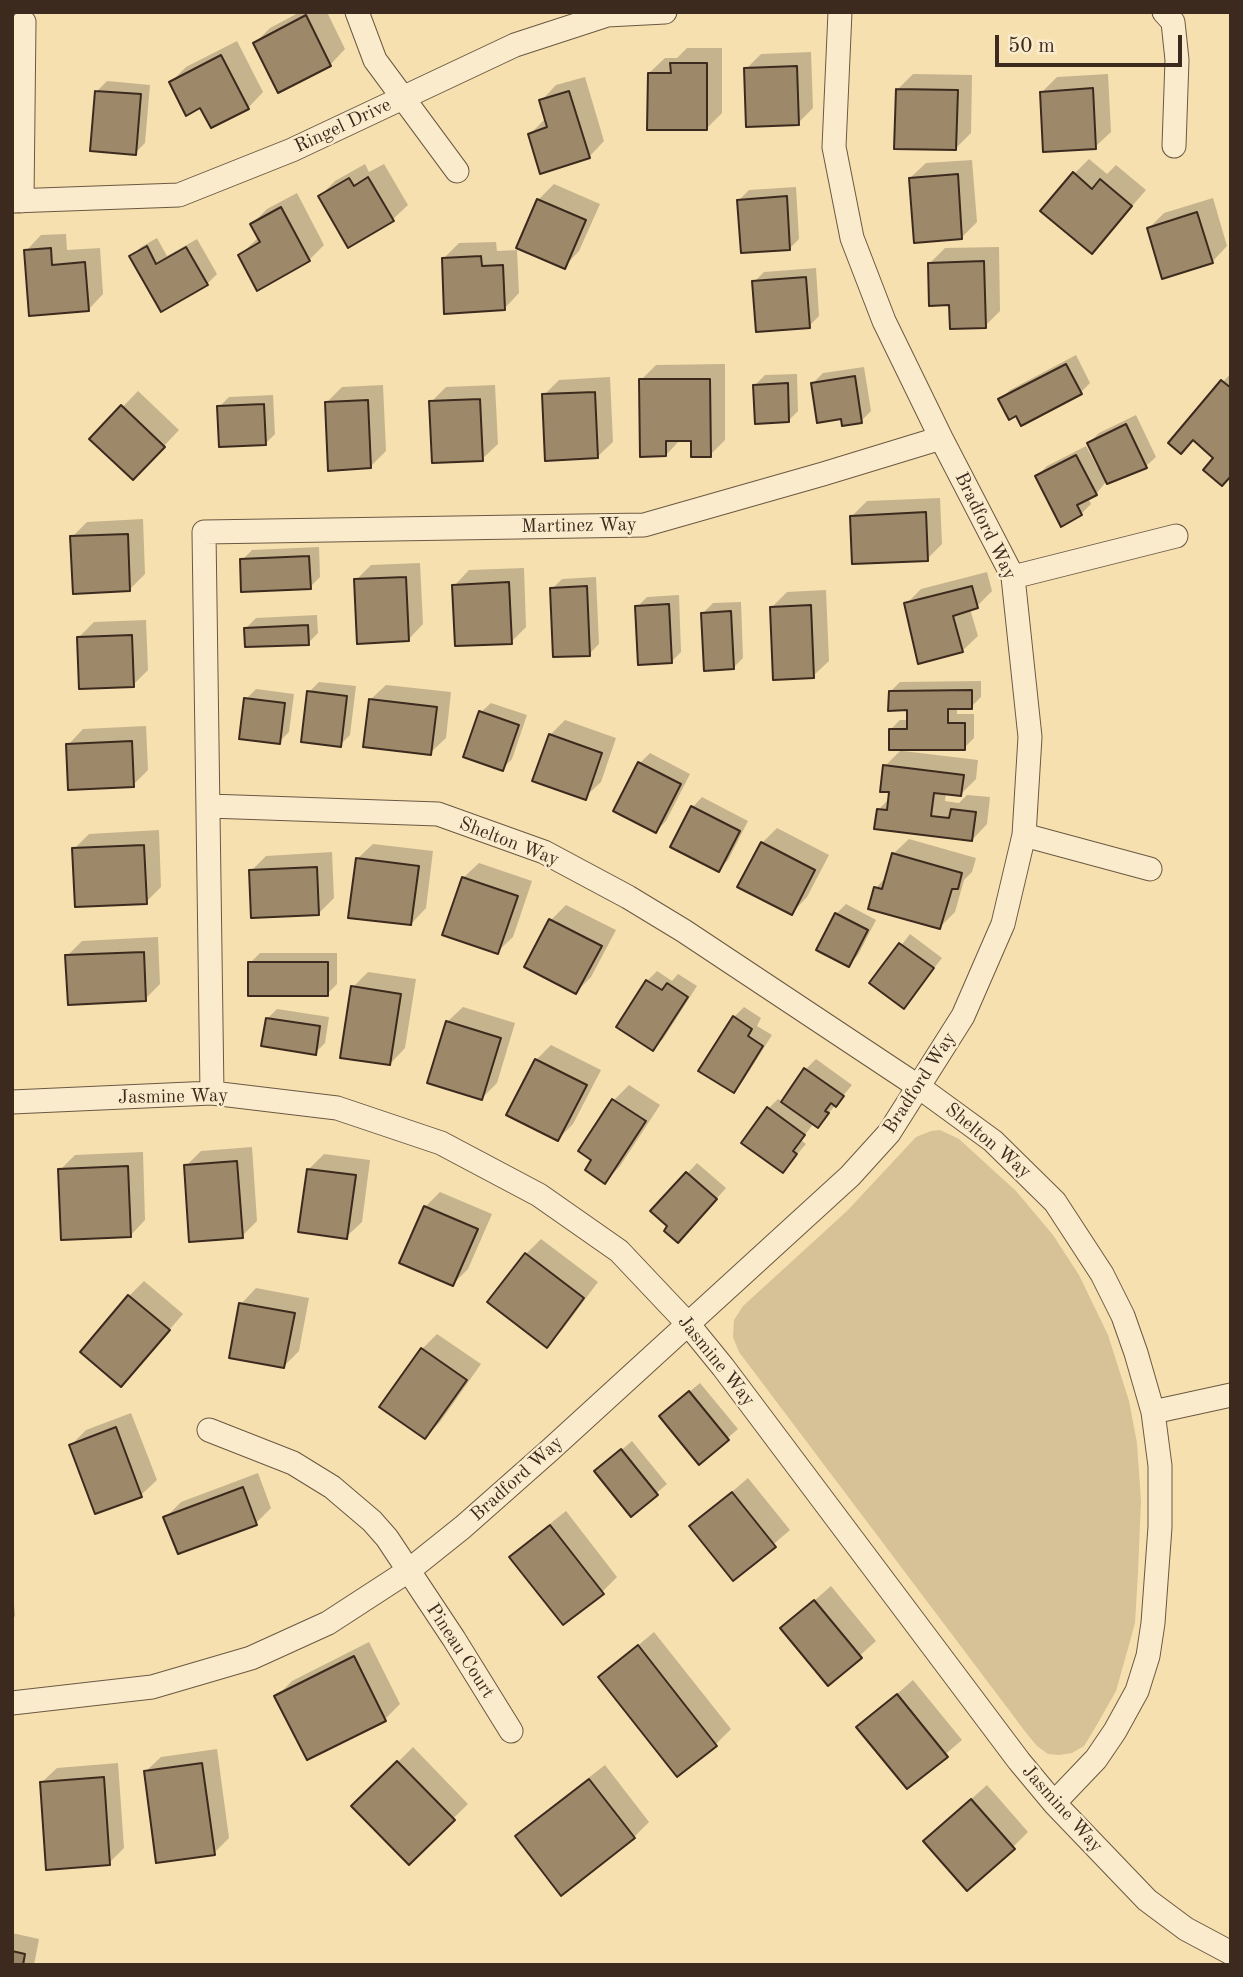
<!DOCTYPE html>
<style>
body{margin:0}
#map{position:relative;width:1243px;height:1977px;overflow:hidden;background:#f6e0af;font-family:"Old Standard TT",serif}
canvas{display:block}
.frame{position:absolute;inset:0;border:14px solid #3d2a1e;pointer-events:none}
.scale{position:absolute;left:995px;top:35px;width:187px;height:32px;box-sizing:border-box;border:4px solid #3d2a1e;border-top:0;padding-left:9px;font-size:21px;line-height:24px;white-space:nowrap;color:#3d2a1e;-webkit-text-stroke:5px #f9ebcb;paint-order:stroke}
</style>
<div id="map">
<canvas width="1243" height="1977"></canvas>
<div class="frame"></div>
<div class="scale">50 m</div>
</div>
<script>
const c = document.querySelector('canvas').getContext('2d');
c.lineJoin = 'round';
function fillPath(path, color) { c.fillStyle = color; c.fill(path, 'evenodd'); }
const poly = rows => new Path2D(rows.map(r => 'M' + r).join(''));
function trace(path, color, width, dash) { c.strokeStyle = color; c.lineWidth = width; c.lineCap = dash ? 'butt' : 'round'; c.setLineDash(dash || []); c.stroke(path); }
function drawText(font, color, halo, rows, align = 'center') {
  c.font = font + ' "Old Standard TT",serif'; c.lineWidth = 5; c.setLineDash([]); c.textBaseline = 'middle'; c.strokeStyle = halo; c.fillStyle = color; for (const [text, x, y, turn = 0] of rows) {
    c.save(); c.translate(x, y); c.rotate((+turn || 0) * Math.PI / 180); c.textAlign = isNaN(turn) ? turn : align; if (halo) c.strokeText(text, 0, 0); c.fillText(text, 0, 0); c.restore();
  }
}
fillPath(poly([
 [940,1130,959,1139,1016,1191,1053,1235,1079,1275,1108,1335,1129,1401,1137,1443,1141,1501,1138,1572,1135,1623,1127,1652,1116,1691,1095,1728,1084,1746,1072,1753,1059,1755,1048,1754,1037,1746,1027,1734,739,1352,733,1337,734,1320,743,1306,847,1211,916,1137,931,1131]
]), '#d7c196');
fillPath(poly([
 [300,12,327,12,345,49,330,65,255,43,270,28],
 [237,41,263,92,248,108,201,106,171,82,186,67],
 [687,48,722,48,722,113,707,128,649,73,665,58,677,58],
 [811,52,813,108,798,123,746,69,761,54],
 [913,74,972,75,971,133,956,148,898,89],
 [1108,74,1111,132,1095,147,1042,92,1057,77],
 [585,77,604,141,589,157,530,134,545,119,541,101,556,85],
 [107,81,150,85,145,143,135,153,97,91],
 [1089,159,1107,174,1116,165,1146,190,1092,252,1074,174],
 [972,160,977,222,962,237,910,178,926,163],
 [365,164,369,172,384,164,408,205,392,220,320,196,335,181],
 [554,184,600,204,579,251,564,267,518,247,538,200],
 [796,187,799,239,789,249,739,200,749,190],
 [297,193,324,245,309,260,240,255,259,237,252,224,267,209],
 [1213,198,1227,246,1212,262,1149,228,1164,213],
 [66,234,67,250,100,248,103,294,88,310,26,251,41,235],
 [157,238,167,256,197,239,217,274,207,284,131,257,141,247],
 [496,242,497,251,517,250,519,293,504,309,443,259,459,243],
 [999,247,1000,311,985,326,951,304,929,264,945,248],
 [816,268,819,316,809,326,754,282,764,272],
 [1076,355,1090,383,1080,393,1017,414,1000,400,1010,390],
 [725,364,725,440,710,455,693,439,681,439,666,455,641,380,656,365],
 [864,367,871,411,861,421,843,417,813,383,823,373],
 [1231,373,1231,475,1215,458,1223,382],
 [797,374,798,411,788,421,755,385,765,375],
 [610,377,613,442,597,457,544,395,559,380],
 [383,385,386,451,370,467,327,402,342,387],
 [495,385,498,444,482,459,431,402,446,387],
 [138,391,179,430,148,463,92,439],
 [273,395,275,434,265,444,219,407,229,397],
 [1136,415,1156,457,1146,466,1105,483,1096,494,1088,498,1091,504,1081,514,1037,476,1047,466,1086,446,1098,468,1101,467,1089,443,1099,433],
 [940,498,942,544,927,559,852,516,867,501],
 [143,519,145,574,130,589,72,537,87,522],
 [319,547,320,577,310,587,242,560,252,550],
 [420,563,423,624,408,640,356,580,371,565],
 [524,568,526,627,511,642,454,586,469,570],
 [987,572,992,591,977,606,970,609,978,636,962,651,906,604,921,589],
 [596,577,599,644,589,654,552,589,562,579],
 [826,590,829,661,813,676,772,607,787,592],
 [679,595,681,652,671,662,637,607,647,597],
 [741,602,743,658,733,668,703,613,713,603],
 [317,615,318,633,308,643,246,628,256,618],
 [146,620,148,670,133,685,79,637,94,622],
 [981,681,981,697,971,707,957,707,957,714,974,714,974,738,964,748,904,749,903,751,978,760,976,779,961,794,946,792,945,801,959,803,967,795,990,797,987,824,972,840,879,809,890,798,885,766,902,749,890,730,900,720,909,720,909,709,890,692,900,682],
 [319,682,356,686,350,735,340,745,309,692],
 [386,685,451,692,446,738,430,753,370,700],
 [256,689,294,694,289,732,279,742,246,699],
 [491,703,527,715,512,759,502,769,481,712],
 [565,720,616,738,601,782,585,797,550,735],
 [146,726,148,770,133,785,68,745,83,729],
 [650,753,690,774,666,821,656,831,640,763],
 [702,797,748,821,728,860,718,870,693,807],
 [777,828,829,855,807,897,792,913,762,843],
 [159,830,161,887,146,902,74,849,89,834],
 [909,839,976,858,972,872,964,880,955,912,940,927,876,888,887,876,893,854],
 [373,844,433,851,426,908,411,924,357,859],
 [332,852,334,898,319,913,251,871,266,856],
 [479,863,532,881,513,937,497,952,463,878],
 [846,904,876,920,858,955,848,965,836,914],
 [566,905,616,930,591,977,576,992,527,967,551,920],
 [910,934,942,958,904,1006,872,983],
 [158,937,160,984,145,999,67,956,82,941],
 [260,953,337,953,337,984,327,994,250,963],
 [657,971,672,981,678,974,697,986,663,1039,653,1049,647,981],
 [368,972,416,979,405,1048,390,1064,353,987],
 [463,1007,515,1023,497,1083,482,1098,447,1022],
 [744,1007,761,1018,757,1026,772,1035,743,1081,733,1091,734,1017],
 [277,1009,329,1017,325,1043,315,1053,267,1019],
 [551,1045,601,1070,573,1124,558,1139,536,1060],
 [816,1059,852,1085,818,1126,814,1123,801,1140,806,1144,783,1171,768,1109,778,1099,783,1102,806,1069],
 [629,1085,660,1105,620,1166,605,1182,594,1160,580,1151,614,1100],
 [252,1147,257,1221,242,1236,186,1166,201,1151],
 [143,1152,145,1220,130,1236,60,1170,75,1155],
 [324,1154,370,1160,362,1222,346,1237,308,1170],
 [697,1163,726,1188,688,1231,670,1226,653,1211],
 [440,1192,492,1214,468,1269,453,1284,425,1207],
 [541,1239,598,1282,562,1330,547,1345,526,1254],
 [144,1281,183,1314,121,1385,129,1296],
 [256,1288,309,1298,299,1351,284,1366,241,1304],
 [437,1334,481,1364,440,1422,425,1437,422,1349],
 [700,1383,738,1429,699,1463,671,1407],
 [131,1413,157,1480,141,1495,71,1445,86,1430],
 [632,1441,667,1484,632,1514,597,1471],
 [258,1473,271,1508,256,1523,165,1518,181,1502],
 [748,1478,790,1530,734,1578,692,1526],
 [566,1511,617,1577,602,1592,512,1557,527,1542],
 [12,1577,15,1616,12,1619],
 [831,1586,876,1641,828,1684,783,1628],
 [654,1632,731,1729,716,1744,601,1677],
 [369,1642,400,1704,385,1719,277,1696,292,1681],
 [913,1680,962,1740,907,1787,859,1727],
 [413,1747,468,1804,409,1862,354,1806],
 [217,1749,229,1838,214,1853,145,1772,161,1757],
 [118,1763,124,1848,109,1863,41,1783,57,1768],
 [605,1765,649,1822,634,1837,518,1836,533,1821],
 [987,1785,1028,1832,1013,1847,941,1826],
 [12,1933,39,1939,34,1965,12,1965]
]), '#0003');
const building = poly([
 [306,15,331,66,278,93,253,43,306,15],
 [221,55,249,109,211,128,200,108,186,116,169,82,221,55],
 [670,63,707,63,707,130,647,130,648,73,671,73,670,63],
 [797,66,799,125,746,127,744,68,797,66],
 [1093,88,1096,149,1043,152,1040,92,1093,88],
 [896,89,958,90,956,150,894,149,896,89],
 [95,91,141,94,136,155,90,151,95,91],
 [569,91,590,158,540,174,528,134,547,127,539,100,569,91],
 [1073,172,1092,189,1100,179,1132,206,1092,254,1040,211,1073,172],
 [958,174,962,239,914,243,909,178,958,174],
 [368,177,394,221,348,248,318,196,349,178,354,186,368,177],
 [787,196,790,250,741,253,737,200,787,196],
 [537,199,586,220,565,269,516,248,537,199],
 [281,207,310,261,257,291,238,255,260,242,250,224,281,207],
 [1197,212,1213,263,1162,279,1147,228,1197,212],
 [147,246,156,264,186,247,208,285,161,312,129,256,147,246],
 [51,248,52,265,85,262,89,311,29,316,24,250,51,248],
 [481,256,482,266,503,265,505,310,444,314,442,258,481,256],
 [984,261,986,328,950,329,949,305,929,306,928,263,984,261],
 [806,277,810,328,756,332,752,281,806,277],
 [1066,364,1082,394,1021,426,1016,416,1009,420,998,399,1066,364],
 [855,376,862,423,842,426,841,419,817,423,811,383,855,376],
 [639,379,710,379,711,457,691,457,691,441,666,441,666,456,640,457,639,379],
 [1221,380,1231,388,1231,476,1222,486,1203,470,1213,458,1193,440,1181,454,1168,443,1221,380],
 [788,383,789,422,755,424,753,385,788,383],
 [595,392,598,458,545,461,542,394,595,392],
 [480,399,483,461,432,463,429,401,480,399],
 [368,400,371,468,328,471,325,402,368,400],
 [264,404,266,445,219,447,217,406,264,404],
 [121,405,165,447,133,480,89,439,121,405],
 [1126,424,1147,468,1107,484,1087,443,1126,424],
 [1076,455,1097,495,1077,505,1082,515,1061,527,1035,476,1076,455],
 [926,512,928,561,852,564,850,516,926,512],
 [128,534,130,591,73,594,70,536,128,534],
 [309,556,311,589,241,592,240,559,309,556],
 [406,577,409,641,357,644,354,579,406,577],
 [509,582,512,644,455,646,452,585,509,582],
 [587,586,590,656,553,657,550,588,587,586],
 [972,586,978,608,953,616,963,652,918,664,904,603,972,586],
 [669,604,672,663,638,665,635,606,669,604],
 [811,605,814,678,773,680,770,607,811,605],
 [731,611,734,669,704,671,701,613,731,611],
 [308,625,309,645,245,647,244,628,308,625],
 [132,635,134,687,79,689,77,637,132,635],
 [972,690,972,709,948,709,948,723,965,723,965,750,889,750,889,729,907,729,907,710,888,711,889,691,972,690],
 [307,691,347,696,341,747,301,742,307,691],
 [244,698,285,703,280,744,239,739,244,698],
 [369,699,437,707,431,755,363,747,369,699],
 [479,711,519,725,503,771,463,757,479,711],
 [549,734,602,753,586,800,532,781,549,734],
 [132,741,134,787,68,790,66,744,132,741],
 [638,762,681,784,656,833,613,811,638,762],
 [883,765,964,775,961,796,934,793,931,816,949,818,951,809,976,812,972,841,874,829,877,809,887,810,889,792,880,792,883,765],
 [691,806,740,831,719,872,670,847,691,806],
 [761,842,815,870,792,915,737,887,761,842],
 [144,845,147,904,75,907,72,848,144,845],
 [892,853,962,873,958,889,952,889,940,929,868,909,874,887,882,889,892,853],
 [356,858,419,866,411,925,348,918,356,858],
 [317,867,319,915,251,918,249,870,317,867],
 [462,877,518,896,498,954,442,935,462,877],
 [835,913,868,930,849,967,816,950,835,913],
 [549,919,602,946,576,994,524,967,549,919],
 [899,943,934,968,904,1009,869,983,899,943],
 [144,952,146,1001,68,1005,65,955,144,952],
 [248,962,328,962,328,996,248,996,248,962],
 [646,980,662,990,667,983,688,997,653,1051,616,1027,646,980],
 [351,986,401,994,390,1065,340,1058,351,986],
 [733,1016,752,1029,748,1036,763,1046,734,1093,698,1071,733,1016],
 [266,1018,320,1026,316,1055,261,1046,266,1018],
 [446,1021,501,1038,482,1100,427,1083,446,1021],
 [535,1059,587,1085,558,1141,506,1115,535,1059],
 [804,1068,844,1096,836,1107,831,1103,825,1111,829,1113,818,1128,781,1102,804,1068],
 [612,1099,646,1121,605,1184,585,1170,591,1160,578,1151,612,1099],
 [767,1107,805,1135,793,1151,797,1154,783,1173,741,1143,767,1107],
 [237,1161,243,1238,189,1242,184,1165,237,1161],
 [128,1166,131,1237,61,1240,58,1169,128,1166],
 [307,1169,356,1175,347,1239,298,1232,307,1169],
 [686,1172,717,1199,678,1243,664,1231,667,1226,650,1211,686,1172],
 [424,1206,478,1229,453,1286,399,1263,424,1206],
 [525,1253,584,1298,547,1348,487,1302,525,1253],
 [128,1295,170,1330,121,1387,80,1352,128,1295],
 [239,1303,295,1313,284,1368,229,1358,239,1303],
 [421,1348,467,1380,425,1439,379,1407,421,1348],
 [689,1391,729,1440,699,1465,659,1416,689,1391],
 [116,1427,142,1497,95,1514,69,1445,116,1427],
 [621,1449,658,1495,631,1517,594,1471,621,1449],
 [243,1487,257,1525,178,1554,163,1517,243,1487],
 [732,1492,776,1547,733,1581,689,1526,732,1492],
 [550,1525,604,1594,563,1625,509,1557,550,1525],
 [814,1600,862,1658,828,1686,780,1628,814,1600],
 [638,1645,717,1746,677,1777,598,1677,638,1645],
 [354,1656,386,1721,307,1760,274,1696,354,1656],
 [897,1694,948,1757,907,1789,856,1727,897,1694],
 [397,1761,455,1820,409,1865,351,1806,397,1761],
 [202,1763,215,1855,156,1863,144,1771,202,1763],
 [104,1777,110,1865,46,1870,40,1782,104,1777],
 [589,1779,635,1838,561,1896,515,1836,589,1779],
 [971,1799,1015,1849,967,1891,923,1841,971,1799],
 [12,1951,25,1954,23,1965,12,1965,12,1951]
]);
fillPath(building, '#9d8969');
trace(building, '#3d2a1e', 2);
const street = poly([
 [357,12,375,60,457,171],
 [1164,12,1173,22,1177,60,1174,146],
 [12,201,179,195,292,150,515,45,607,15,665,12],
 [22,201,24,22],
 [1013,577,1176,536],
 [209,806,438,814,544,852,628,897,684,931,919,1087,993,1141,1055,1202,1102,1274,1123,1316,1136,1353,1153,1412,1160,1466,1160,1527,1153,1623,1148,1656,1137,1691,1115,1731,1096,1759,1054,1803],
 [1024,835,1150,869],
 [212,1093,204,532,644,525,823,474,941,438],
 [12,1102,212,1093,337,1108,441,1143,539,1195,619,1251,688,1324,723,1367,1019,1761,1054,1803,1147,1900,1186,1929,1231,1953],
 [1153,1412,1231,1395],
 [209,1430,293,1463,332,1487,372,1521,387,1538,454,1639,511,1731],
 [12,1703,152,1687,251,1658,328,1623,408,1571,463,1527,549,1451,850,1176,889,1133,963,1016,1003,924,1024,835,1030,737,1013,577,941,438,884,321,852,238,834,147,840,12]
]);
trace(street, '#6b5842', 25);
trace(street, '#f9ebcb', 23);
drawText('19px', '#3d2a1e', '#f9ebcb', [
 ["Ringel Drive",343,126,-25],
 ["Martinez Way",579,526,-1],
 ["Bradford Way",985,526,64],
 ["Shelton Way",509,842,21],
 ["Bradford Way",920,1083,-57],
 ["Jasmine Way",173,1097,-1],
 ["Shelton Way",988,1141,40],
 ["Jasmine Way",716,1361,51],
 ["Bradford Way",517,1479,-42],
 ["Pineau Court",460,1651,57],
 ["Jasmine Way",1062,1809,48]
]);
</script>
